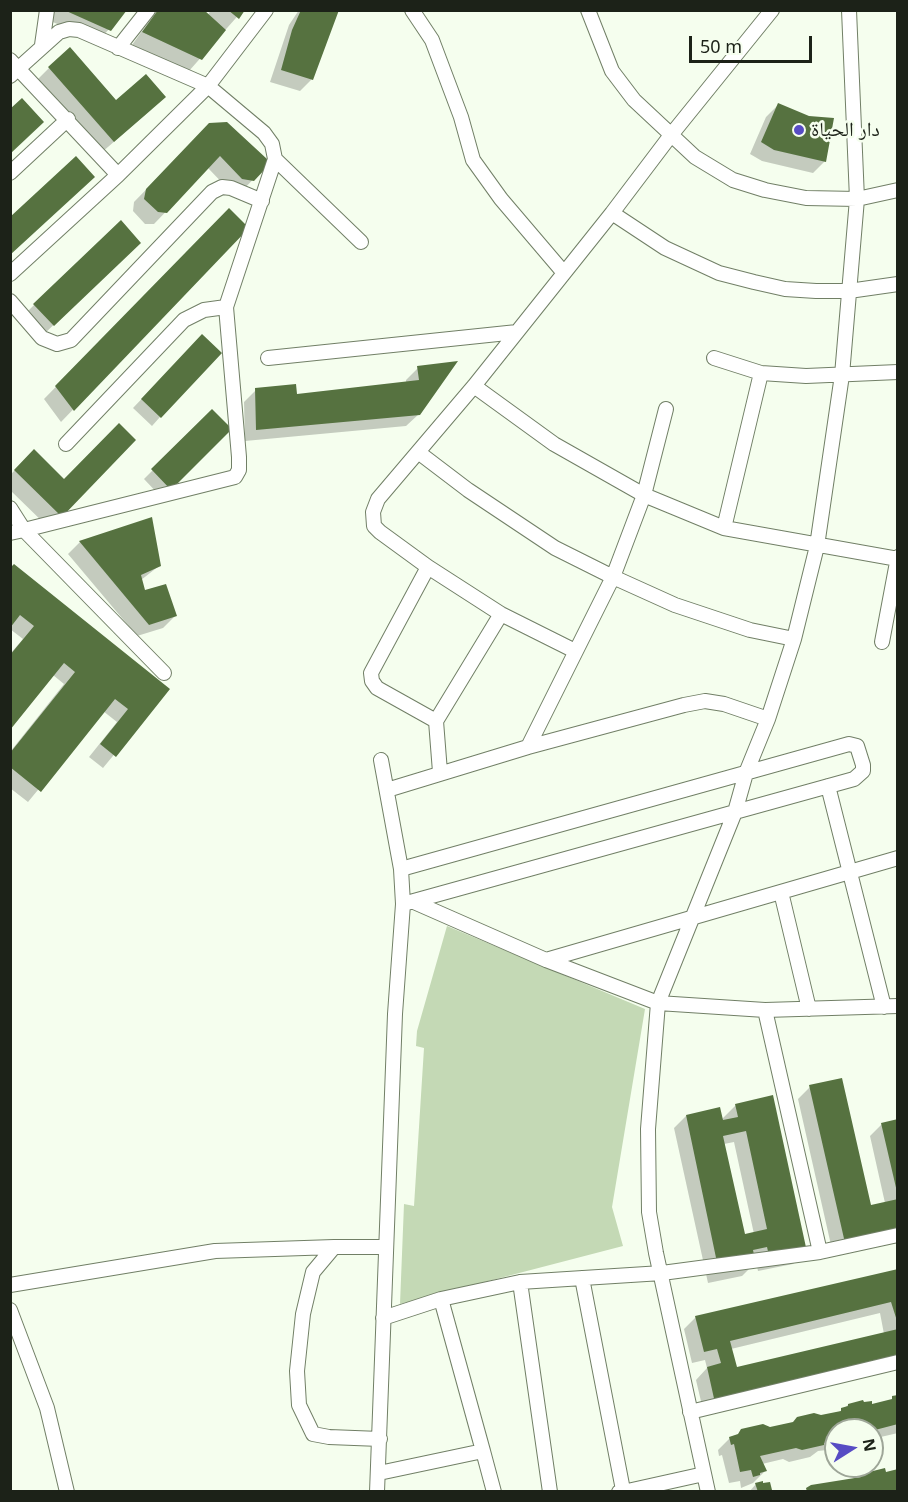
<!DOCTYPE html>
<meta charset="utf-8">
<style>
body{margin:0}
#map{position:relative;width:908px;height:1502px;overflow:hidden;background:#f5feee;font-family:"Noto Sans",sans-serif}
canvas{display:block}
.frame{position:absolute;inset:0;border:12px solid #1c2218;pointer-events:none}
.north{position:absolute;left:824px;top:1418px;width:60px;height:60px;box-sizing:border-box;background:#f5feee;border:2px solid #9ea698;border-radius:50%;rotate:79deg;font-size:16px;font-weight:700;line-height:24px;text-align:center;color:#1c2218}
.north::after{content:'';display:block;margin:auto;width:21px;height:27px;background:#574cc4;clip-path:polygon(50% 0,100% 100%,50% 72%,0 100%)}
.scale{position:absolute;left:689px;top:36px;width:123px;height:27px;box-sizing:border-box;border:3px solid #1c2218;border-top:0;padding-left:8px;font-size:18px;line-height:21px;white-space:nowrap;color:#1c2218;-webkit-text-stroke:4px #f5feee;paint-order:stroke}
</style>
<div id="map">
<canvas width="908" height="1502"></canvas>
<div class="frame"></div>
<div class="north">N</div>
<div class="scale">50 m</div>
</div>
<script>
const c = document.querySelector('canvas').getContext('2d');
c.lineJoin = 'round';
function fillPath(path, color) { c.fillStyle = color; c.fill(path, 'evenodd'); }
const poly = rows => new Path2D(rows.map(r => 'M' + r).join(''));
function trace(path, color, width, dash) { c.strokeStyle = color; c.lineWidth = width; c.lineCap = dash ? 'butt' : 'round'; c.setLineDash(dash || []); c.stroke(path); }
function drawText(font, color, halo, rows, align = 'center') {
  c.font = font + ' "Noto Sans","Noto Naskh Arabic",sans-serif'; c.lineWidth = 5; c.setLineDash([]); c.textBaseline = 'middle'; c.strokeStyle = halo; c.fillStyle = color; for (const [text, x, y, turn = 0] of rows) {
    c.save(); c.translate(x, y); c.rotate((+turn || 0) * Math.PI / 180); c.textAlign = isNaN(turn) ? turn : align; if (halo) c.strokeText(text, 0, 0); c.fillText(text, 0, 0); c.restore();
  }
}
fillPath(poly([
 [447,926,645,1009,612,1207,623,1246,400,1304,404,1204,414,1206,424,1048,416,1046,417,1031]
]), '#c4d9b5');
fillPath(poly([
 [53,10,125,10,98,42,46,19],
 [157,10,201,10,207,16,211,10,243,10,189,71,132,45],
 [299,10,337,10,312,79,300,91,270,82,289,25],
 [49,68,116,102,152,109,101,153,37,80],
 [778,105,825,161,813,173,762,161,750,154,766,117],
 [209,125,266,166,241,192,230,191,208,168,154,224,145,224,133,211,134,202],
 [229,210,247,229,61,422,44,399],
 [139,243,41,337,22,317,34,305],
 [193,345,160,417,152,426,133,408],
 [455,363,419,414,406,426,245,441,244,402,256,390,296,396,406,383,406,380,418,368],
 [212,411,230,429,161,497,144,479],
 [134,440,49,528,10,490,10,475,34,452,64,481],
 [151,519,159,566,141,580,144,592,175,616,163,628,137,636,68,554,80,542],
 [10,570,168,689,103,768,89,757,117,722,103,711,28,802,10,788,10,752,64,684,53,675,10,728,10,654,23,639,10,629],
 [810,1087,870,1206,885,1203,870,1136,882,1124,898,1121,898,1239,833,1254,798,1099],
 [736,1105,805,1252,793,1264,758,1271,756,1262,742,1276,708,1283,674,1128,686,1116,722,1119],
 [734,1142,754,1234,744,1236,724,1144],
 [898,1271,898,1369,704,1414,696,1380,707,1368,705,1360,692,1363,684,1329,696,1317],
 [880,1313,884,1334,736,1369,731,1349],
 [898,1394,898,1433,872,1439,872,1430,836,1430,836,1449,818,1451,810,1457,789,1462,783,1459,762,1464,765,1471,753,1483,741,1488,740,1481,729,1483,722,1455,719,1456,718,1450,730,1438,838,1413,848,1405,871,1405,891,1401],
 [769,1483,769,1492,749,1492,756,1484]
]), '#0003');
fillPath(poly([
 [64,10,127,10,111,31],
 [158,10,204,10,226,30,202,60,142,32],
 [228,10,245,10,239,19],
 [301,10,339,10,313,80,281,70,292,30],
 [70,47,116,100,146,74,166,97,114,142,48,67],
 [22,98,44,122,10,154,10,109],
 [778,103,809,116,834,118,826,162,774,150,761,142],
 [227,122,267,159,267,167,254,181,242,179,220,156,167,213,158,212,144,199,146,189,209,123],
 [76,156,95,177,10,255,10,217],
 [229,208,249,228,74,411,55,386],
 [121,220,141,243,54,326,33,304],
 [202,334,222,353,161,418,141,399],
 [458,361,420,415,256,430,255,388,296,384,297,394,419,380,417,366],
 [212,409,232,429,171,490,151,469],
 [119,423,136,440,62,517,14,470,34,449,64,479],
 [152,517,161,566,141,575,145,590,166,584,177,616,149,625,79,541],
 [14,564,170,689,116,757,100,744,128,709,115,699,41,792,10,767,10,753,75,672,64,663,10,730,10,655,34,626,20,615,10,628,10,568],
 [842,1078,871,1205,898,1199,898,1231,845,1243,809,1085],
 [773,1095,807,1252,770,1260,767,1247,753,1250,756,1264,719,1272,686,1115,720,1107,723,1120,738,1117,735,1104],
 [746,1131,767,1229,745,1234,723,1136],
 [898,1119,898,1191,897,1192,881,1123],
 [898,1269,898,1324,891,1302,730,1341,737,1367,898,1329,898,1361,715,1403,707,1367,721,1363,717,1349,704,1352,695,1316],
 [898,1395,898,1424,875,1430,876,1433,872,1434,872,1430,836,1430,836,1439,824,1443,824,1445,802,1450,796,1448,760,1456,767,1471,760,1473,760,1475,753,1477,751,1470,740,1472,734,1444,731,1445,729,1437,738,1434,741,1429,763,1424,770,1427,793,1422,797,1417,814,1413,821,1415,841,1411,841,1408,848,1406,848,1404,863,1400,864,1402,872,1401,872,1404,892,1399,892,1396],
 [885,1468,886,1472,898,1469,898,1492,807,1492,806,1488,811,1485,861,1477,861,1474],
 [763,1481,763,1483,770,1482,772,1490,758,1492,755,1483]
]), '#567240');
const street = poly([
 [412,10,432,40,461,117,473,160,501,199,564,273],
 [588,10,612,71,634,100,695,157,733,180,765,190,806,198,857,199,898,190],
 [42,45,47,10],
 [118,48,148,10],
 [10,60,118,175],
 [10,76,59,32,69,29,79,30,208,86,264,133,272,144,275,159,226,307,239,457,239,470,235,477,24,530,10,508],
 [275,159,361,242],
 [10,173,68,119],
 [612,213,665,248,719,273,754,282,785,289,816,291,849,291,898,284],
 [10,274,118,175,208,86,266,10],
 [10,301,42,338,57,344,71,340,212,192,222,187,231,188,262,201],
 [268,358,517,332],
 [714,358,761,373,806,376,898,372],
 [474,386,554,444,644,495,724,528,898,559],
 [66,444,184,320,204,310,226,307],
 [418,452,468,490,555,548,613,577,675,605,750,630,794,639],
 [724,528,761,373],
 [10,533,24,530,164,673],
 [428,567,371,673,372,681,377,688,436,721,501,614],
 [882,642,898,557],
 [575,651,501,614,428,567,380,532,374,526,373,512,378,499,474,386,612,213,671,135,772,10],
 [436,721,440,772],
 [528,747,613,577,644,495,666,409],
 [828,786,884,1007],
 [387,790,528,747,684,705,705,701,724,704,768,719],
 [401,869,849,744,857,746,863,765,863,771,854,779,403,904],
 [781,892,809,1009],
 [414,902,546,960,658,1003,765,1010,898,1006],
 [546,960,898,858],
 [765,1010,820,1252],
 [582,1278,623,1490,619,1492],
 [520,1282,550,1492],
 [10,1285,215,1251,334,1247],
 [10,1310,47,1408,67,1492],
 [383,1318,441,1299,520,1282,662,1273,820,1252,898,1235],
 [690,1412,898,1362],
 [380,1439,329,1437,313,1434,299,1405,297,1371,303,1314,313,1272,334,1247,386,1247],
 [483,1451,494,1492],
 [379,1473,483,1451,441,1299],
 [377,1492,395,1014,403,904,401,869,381,760],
 [623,1492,704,1474],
 [708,1492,656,1253,649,1212,648,1129,658,1003,735,812,746,773,768,719,794,639,817,546,842,375,857,199,849,10]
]);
trace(street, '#717f66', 16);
trace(street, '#fff', 14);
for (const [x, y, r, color] of [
 [799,130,6,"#574cc4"]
]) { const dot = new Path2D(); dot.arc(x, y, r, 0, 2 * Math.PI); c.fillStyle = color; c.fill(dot); trace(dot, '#f5feee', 2); }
drawText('20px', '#1c2218', '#f5feee', [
 ["دار الحياة",811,130]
], 'left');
</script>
